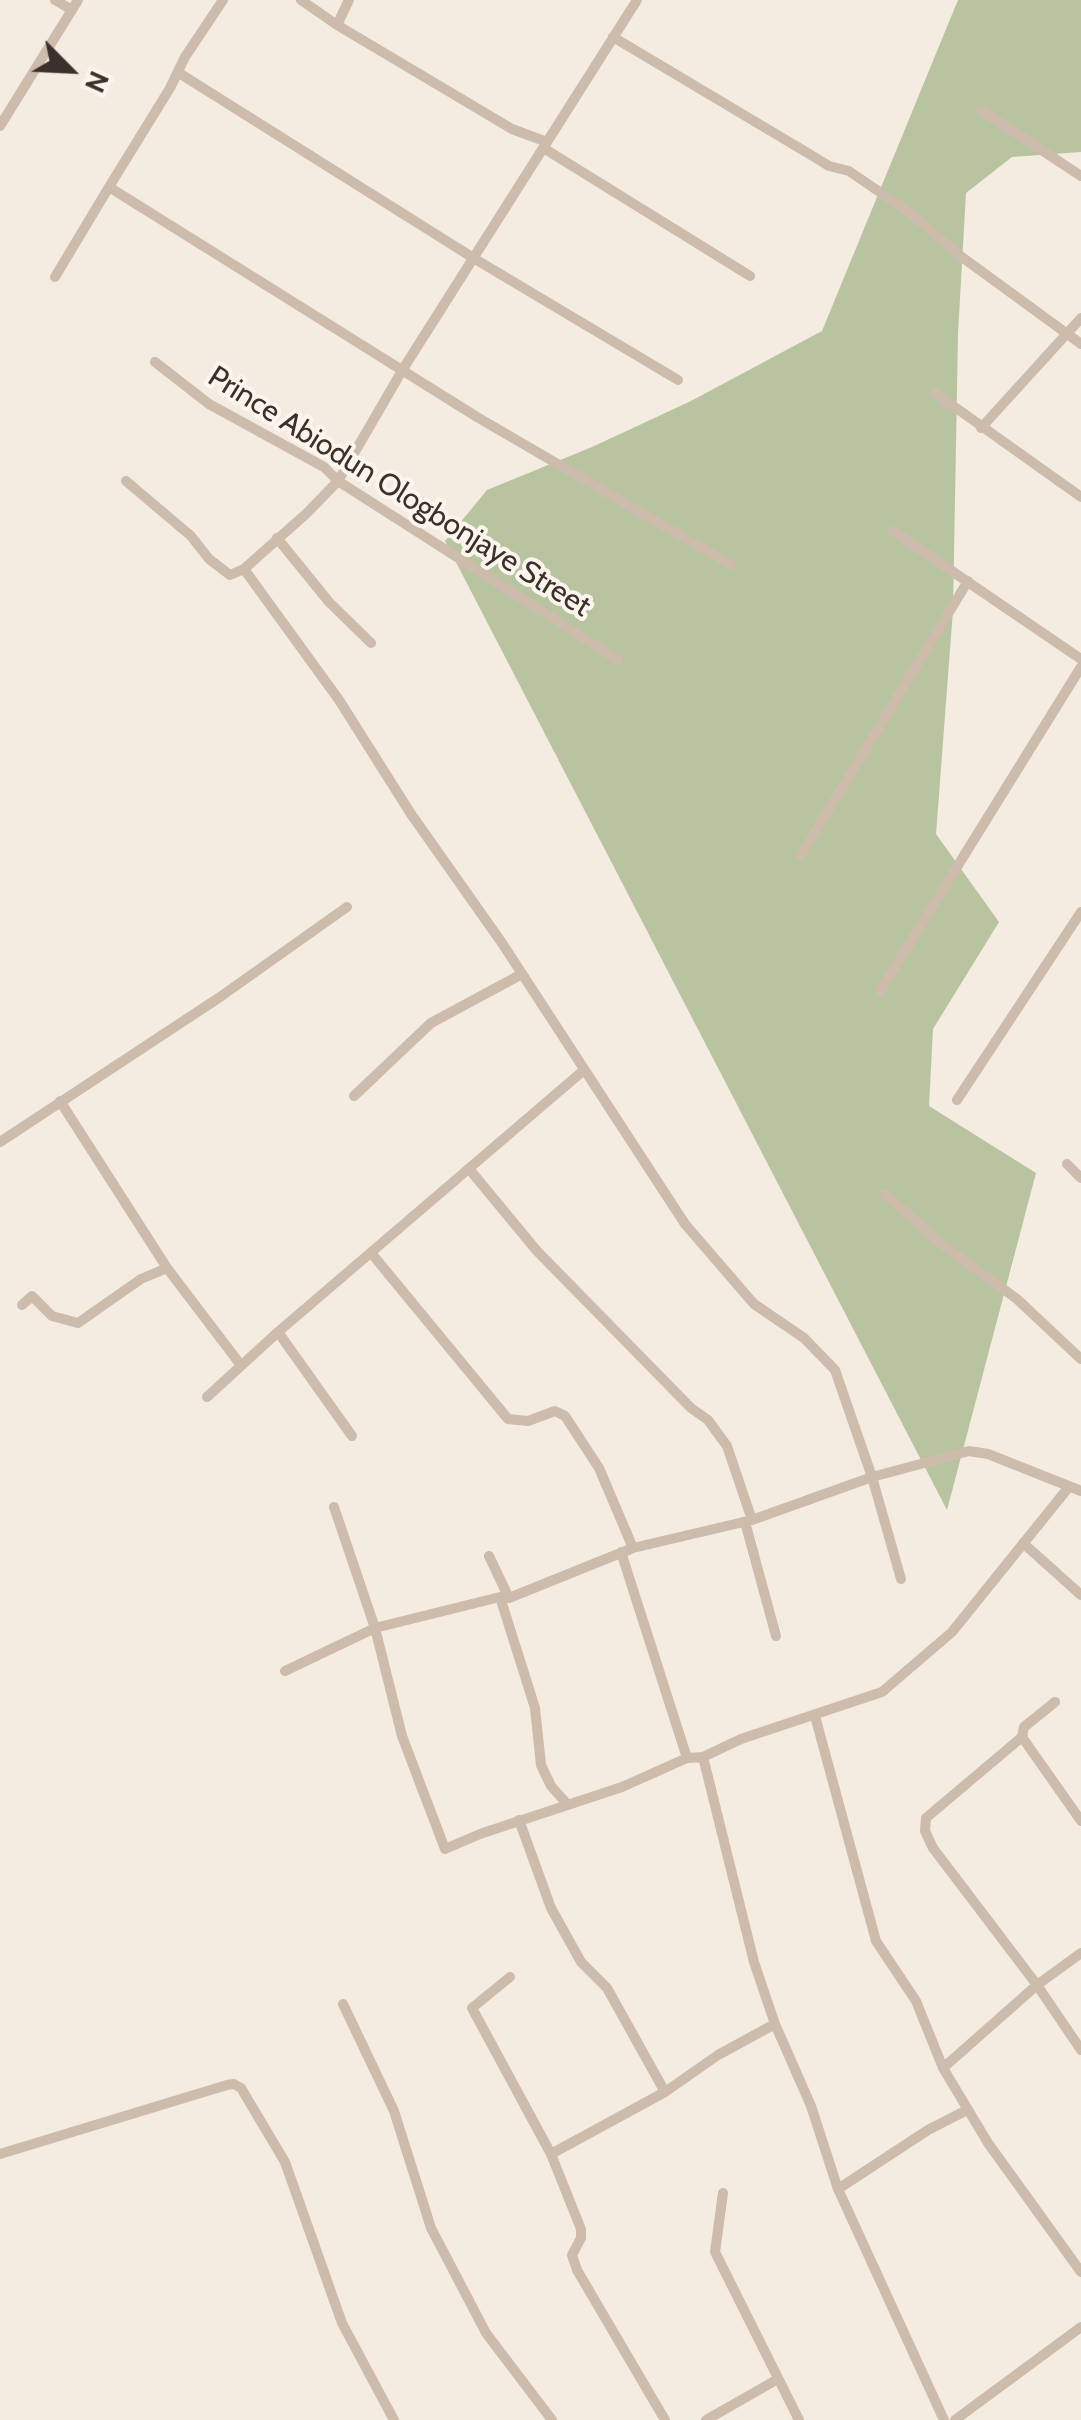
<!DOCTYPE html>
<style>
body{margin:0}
#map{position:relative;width:1081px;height:2420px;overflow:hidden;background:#f4ebe1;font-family:Cabin,sans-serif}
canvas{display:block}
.north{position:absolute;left:20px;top:20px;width:100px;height:100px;-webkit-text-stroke:8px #fbf5ee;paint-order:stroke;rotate:114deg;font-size:28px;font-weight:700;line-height:40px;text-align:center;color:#3b302b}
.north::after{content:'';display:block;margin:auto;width:35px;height:45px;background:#3b302b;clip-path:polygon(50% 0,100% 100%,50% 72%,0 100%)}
</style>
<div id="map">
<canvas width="1081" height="2420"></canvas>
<div class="north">N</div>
</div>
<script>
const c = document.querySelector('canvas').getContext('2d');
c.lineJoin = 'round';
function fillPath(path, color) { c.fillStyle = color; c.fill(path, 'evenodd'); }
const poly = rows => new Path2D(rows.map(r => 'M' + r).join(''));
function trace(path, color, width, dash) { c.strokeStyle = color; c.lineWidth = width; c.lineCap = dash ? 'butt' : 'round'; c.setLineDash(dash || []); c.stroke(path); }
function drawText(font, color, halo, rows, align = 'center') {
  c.font = font + ' Cabin,sans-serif'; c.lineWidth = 8; c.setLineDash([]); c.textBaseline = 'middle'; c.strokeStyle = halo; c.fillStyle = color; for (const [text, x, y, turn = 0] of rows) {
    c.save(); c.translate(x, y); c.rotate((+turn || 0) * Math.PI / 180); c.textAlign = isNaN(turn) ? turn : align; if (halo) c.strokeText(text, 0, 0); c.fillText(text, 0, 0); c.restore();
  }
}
fillPath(poly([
 [958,0,1081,0,1081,152,1012,157,966,193,958,333,953,610,936,834,999,922,933,1029,929,1106,1036,1173,947,1510,445,541,487,490,592,447,691,401,822,331]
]), '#b8c4a0');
trace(poly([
 [55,0,72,10],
 [223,0,185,57,170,88,109,187,477,417,731,565],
 [301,0,337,25,512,129,547,142],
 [337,25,349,0],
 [613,37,811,155,829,166,849,171,913,215,955,252,1081,344],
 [179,73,475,259,678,380],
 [981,110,1081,176],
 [0,126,78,0],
 [545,149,750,276],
 [55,277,109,187],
 [155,362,209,404,324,467,338,481,618,660],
 [935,393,1081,497],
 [981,428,1081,318],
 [126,481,191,536,209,559,230,575,244,569,307,513,338,481,403,369,637,0],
 [893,531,1081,659],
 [277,538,329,602,371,643],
 [244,569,339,700,411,814,502,943,685,1224,754,1304,804,1338,835,1370,872,1477,901,1579],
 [801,855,968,581],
 [880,991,1081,667],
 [354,1096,431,1023,522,974],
 [957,1100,1081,912],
 [60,1101,167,1268,240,1364],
 [0,1142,220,997,347,907],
 [1067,1164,1081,1178],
 [470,1170,537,1251,691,1408,708,1420,727,1446,752,1520],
 [885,1194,940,1243,1017,1299,1081,1359],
 [372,1254,508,1419,528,1421,555,1411,565,1416,599,1468,633,1548],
 [22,1305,32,1296,52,1316,78,1323,141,1279,167,1268],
 [207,1397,278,1332],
 [352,1436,278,1332,584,1070],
 [334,1507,375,1628,500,1597,509,1598],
 [745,1522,776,1636],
 [1023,1543,1081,1595],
 [621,1552,687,1758],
 [489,1556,509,1598,633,1548,752,1520,872,1477,969,1451,988,1454,1081,1491],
 [500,1597,535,1708,541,1765,551,1786,568,1805],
 [285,1671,375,1628,402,1736,445,1849,480,1834,622,1787,687,1758,703,1757,741,1739,882,1692,952,1632,1068,1488],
 [815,1716,876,1941,916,2001,943,2068],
 [1022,1737,1024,1727,1055,1702],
 [703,1757,754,1962,775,2024,811,2106,838,2189,944,2420],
 [519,1820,551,1908,581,1962,607,1988,665,2092],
 [1081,1821,1022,1737,926,1818,925,1831,933,1848,1037,1985,1081,2050],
 [1081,1953,1037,1985,943,2068,988,2143,1081,2272],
 [510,1977,472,2008,551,2154,665,2092,718,2055,775,2024],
 [343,2004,394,2111,431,2228,486,2333,552,2420],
 [0,2154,227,2085,234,2084,241,2088,285,2162,342,2323,394,2420],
 [551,2154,581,2229,581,2238,572,2255,577,2270,665,2420],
 [838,2189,928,2130,967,2110],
 [723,2193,715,2252,799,2420],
 [706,2420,778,2379],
 [955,2420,1081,2327]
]), '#cdbbac', 10);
drawText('30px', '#3b302b', '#fbf5ee', [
 ["Prince Abiodun Ologbonjaye Street",399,492,32]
]);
</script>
